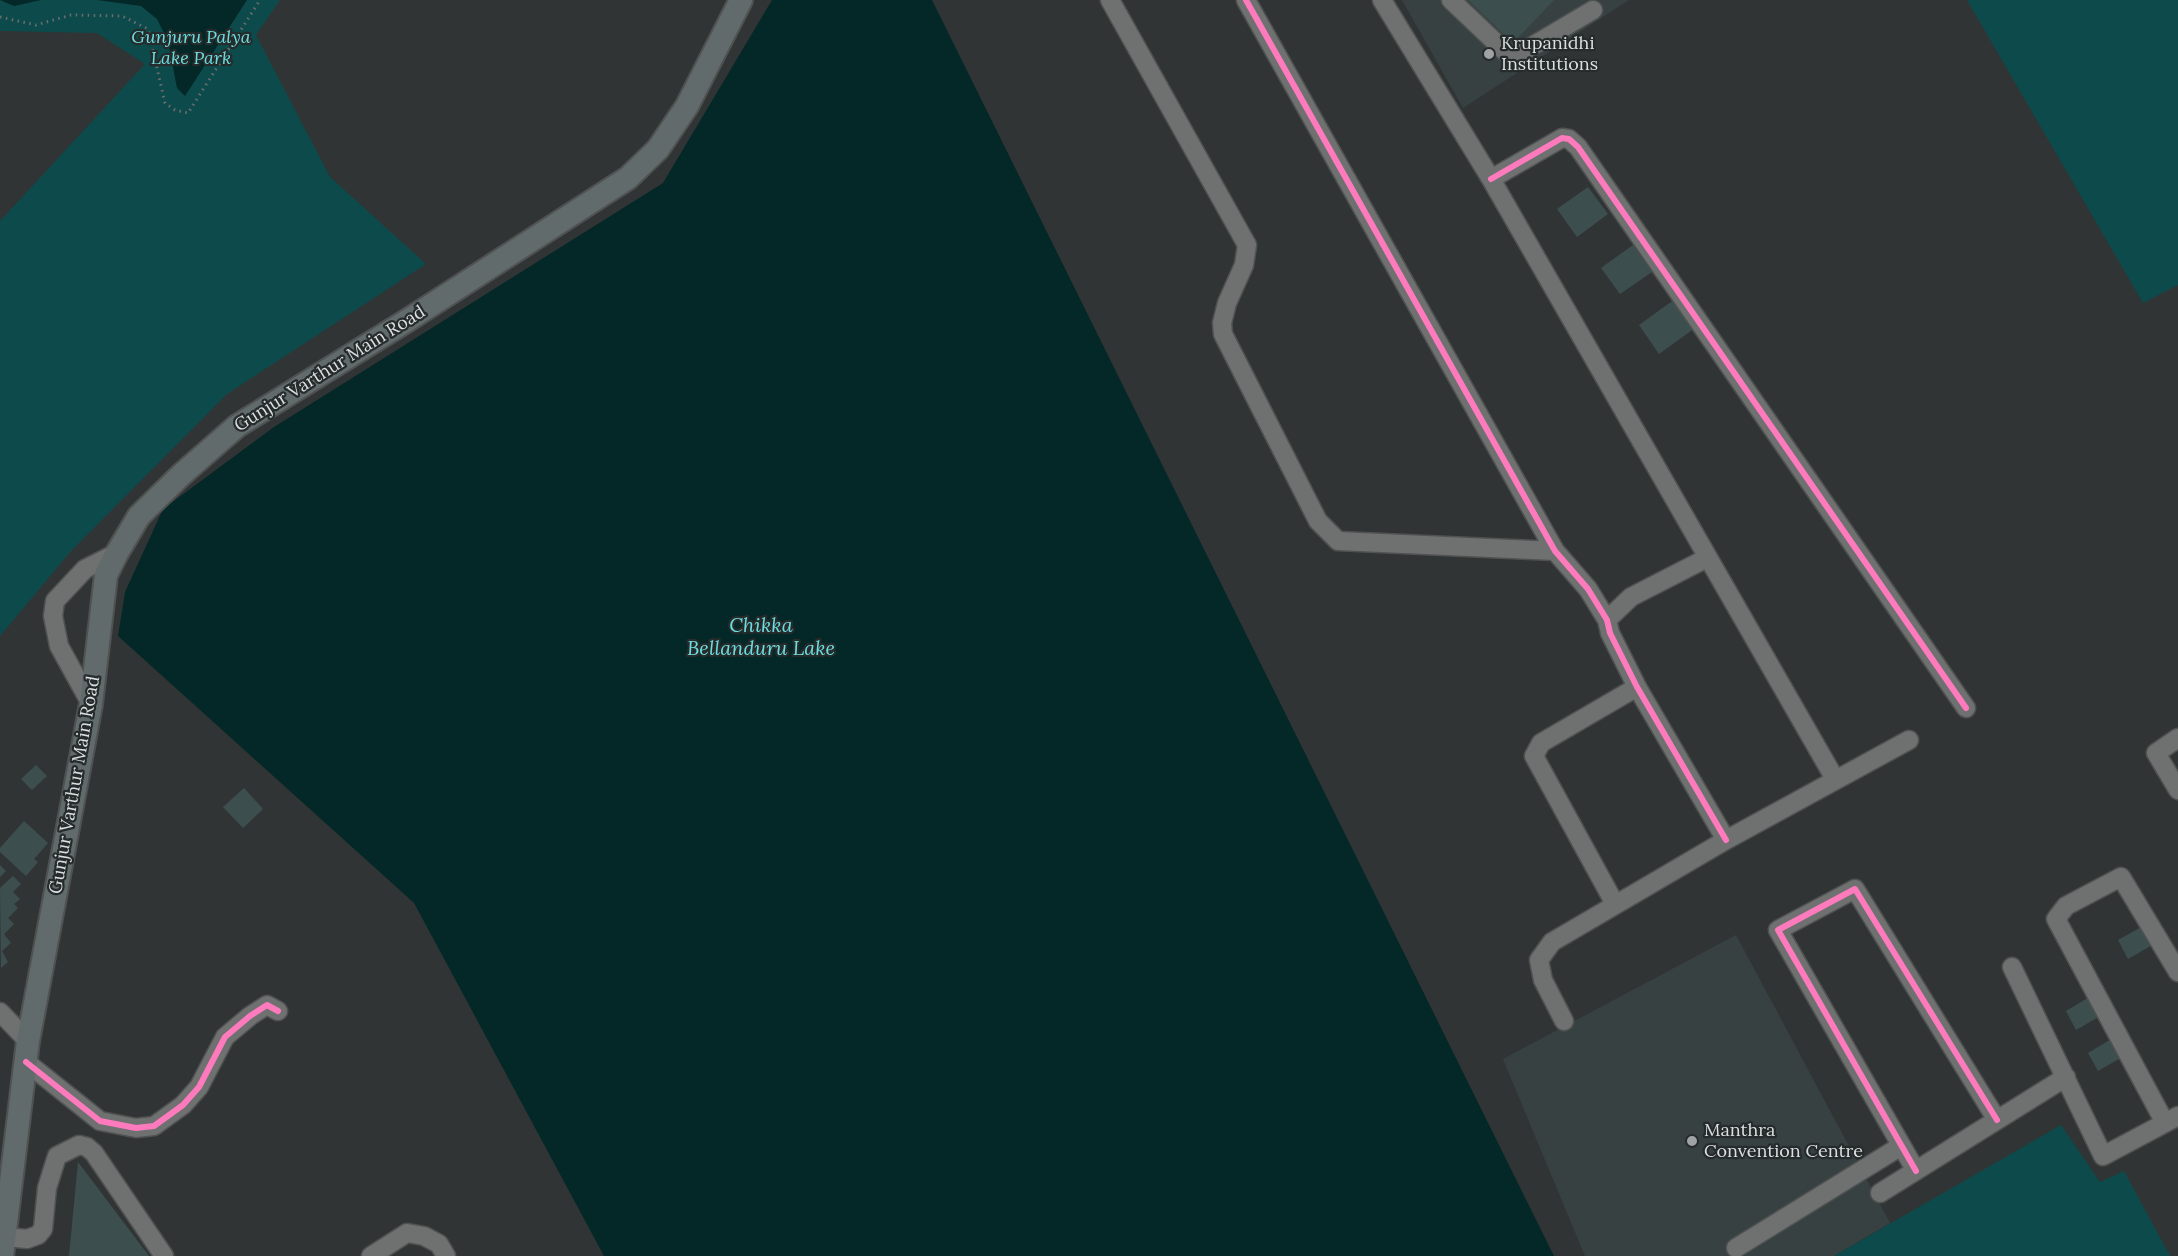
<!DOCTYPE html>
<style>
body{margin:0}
canvas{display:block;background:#313434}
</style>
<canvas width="2178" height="1256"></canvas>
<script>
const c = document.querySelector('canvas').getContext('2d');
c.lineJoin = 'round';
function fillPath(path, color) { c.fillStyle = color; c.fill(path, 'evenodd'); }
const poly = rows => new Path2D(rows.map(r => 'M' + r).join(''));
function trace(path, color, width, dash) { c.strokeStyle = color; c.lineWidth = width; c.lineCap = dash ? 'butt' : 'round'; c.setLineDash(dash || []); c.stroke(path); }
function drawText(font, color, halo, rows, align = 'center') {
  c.font = font + ' Lora,serif'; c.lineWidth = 4.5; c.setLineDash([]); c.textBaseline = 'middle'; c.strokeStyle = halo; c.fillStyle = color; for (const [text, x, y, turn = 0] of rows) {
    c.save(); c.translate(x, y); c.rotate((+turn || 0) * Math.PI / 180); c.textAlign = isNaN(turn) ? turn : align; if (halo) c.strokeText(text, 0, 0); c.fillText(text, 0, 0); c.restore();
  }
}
fillPath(poly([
 [1402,0,1629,0,1463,108],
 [1736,935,1890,1223,1834,1256,1585,1256,1503,1059]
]), '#374141');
fillPath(poly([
 [0,0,280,0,256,35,330,177,426,264,227,394,71,551,0,636,0,221,145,64,97,33,0,31],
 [1967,0,2178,0,2178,285,2143,303],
 [2061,1125,2100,1182,2124,1171,2170,1256,1834,1256]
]), '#0c4a4b');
fillPath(poly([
 [0,0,41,0,14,6],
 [97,0,247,0,185,96,177,88,168,41,157,19,141,6],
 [772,0,932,0,1554,1256,604,1256,414,903,118,636,125,592,163,509,274,427,663,183]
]), '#042728');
fillPath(poly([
 [1468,0,1554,0,1513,43],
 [1588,187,1608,214,1577,237,1557,209],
 [1633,245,1652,272,1620,294,1601,268],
 [1675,299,1695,328,1659,354,1639,325],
 [36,765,47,776,32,790,21,779],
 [244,788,263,809,243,828,223,807],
 [24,821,48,843,34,859,38,862,26,876,0,852,0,848],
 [0,865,6,871,0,877],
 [13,876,21,884,13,892,20,899,14,904,18,908,8,918,14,924,4,934,11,943,2,951,8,962,1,968,0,888],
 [2143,926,2154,944,2128,959,2118,940],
 [2091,996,2102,1015,2076,1030,2066,1011],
 [2113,1038,2124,1056,2098,1071,2088,1053],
 [78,1162,149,1256,69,1256]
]), '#3d4e4e');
const minor = poly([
 [1110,0,1247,245,1244,265,1227,303,1222,323,1223,334,1318,521,1338,541,1555,551],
 [1246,0,1555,551,1588,589,1607,620,1610,633,1637,687,1726,840],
 [1382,0,1491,179,1835,779],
 [1451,0,1512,58,1593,10],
 [1491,179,1562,138,1569,139,1578,147,1966,708],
 [1607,620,1631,597,1707,558],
 [91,704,59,646,53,616,55,601,85,569,117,553],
 [2178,738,2156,753,2178,790],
 [1615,904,1534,756,1541,743,1637,687],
 [2012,967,2103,1156,2178,1116],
 [0,1012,28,1041],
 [1564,1021,1543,980,1539,960,1552,942,1726,840,1909,740],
 [26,1062,100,1121,136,1128,154,1126,183,1105,199,1087,225,1037,250,1016,267,1005,278,1011],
 [2165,1123,2056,919,2066,906,2121,877,2178,972],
 [1916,1171,1778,930,1855,889,1997,1120],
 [1880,1193,2066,1077],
 [5,1237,27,1239,38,1235,43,1229,47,1188,57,1156,79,1145,87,1147,94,1153,164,1256],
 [1736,1248,1901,1146],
 [371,1256,407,1233,424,1236,439,1244,446,1256]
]);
const major = poly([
 [2,1256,28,1041,91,704,106,575,117,553,139,516,181,475,237,426,408,320,628,178,658,149,687,106,741,0]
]);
trace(minor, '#505252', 21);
trace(major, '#505252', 26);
trace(poly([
 [0,17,36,25,71,15,122,16,148,29,165,103,175,110,188,113,260,0]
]), '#6c6d6d', 3, [1.5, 4.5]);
trace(minor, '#6f7070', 18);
trace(major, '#616b6b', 22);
trace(poly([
 [1246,0,1555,551,1588,589,1607,620,1610,633,1637,687,1726,840],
 [1491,179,1562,138,1569,139,1578,147,1966,708],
 [26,1062,100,1121,136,1128,154,1126,183,1105,199,1087,225,1037,250,1016,267,1005,278,1011],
 [1916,1171,1778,930,1855,889,1997,1120]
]), '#fd7abc', 6);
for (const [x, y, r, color] of [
 [1489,54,6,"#a0a3a3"],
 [1692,1141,6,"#a0a3a3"]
]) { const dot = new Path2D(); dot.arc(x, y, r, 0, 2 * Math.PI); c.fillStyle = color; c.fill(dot); trace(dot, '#262b2b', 2); }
drawText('italic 18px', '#6ddee1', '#262b2b', [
 ["Gunjuru Palya",191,38],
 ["Lake Park",191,59]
]);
drawText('18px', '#dcdfdf', '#262b2b', [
 ["Krupanidhi",1501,44],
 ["Institutions",1501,65],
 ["Manthra",1704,1131],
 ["Convention Centre",1704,1152]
], 'left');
drawText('18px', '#dcdfdf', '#262b2b', [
 ["Gunjur Varthur Main Road",330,369,-32],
 ["Gunjur Varthur Main Road",75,785,-80]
]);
drawText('italic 20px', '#6cdee0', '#262b2b', [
 ["Chikka",761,626],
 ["Bellanduru Lake",761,649]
]);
</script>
